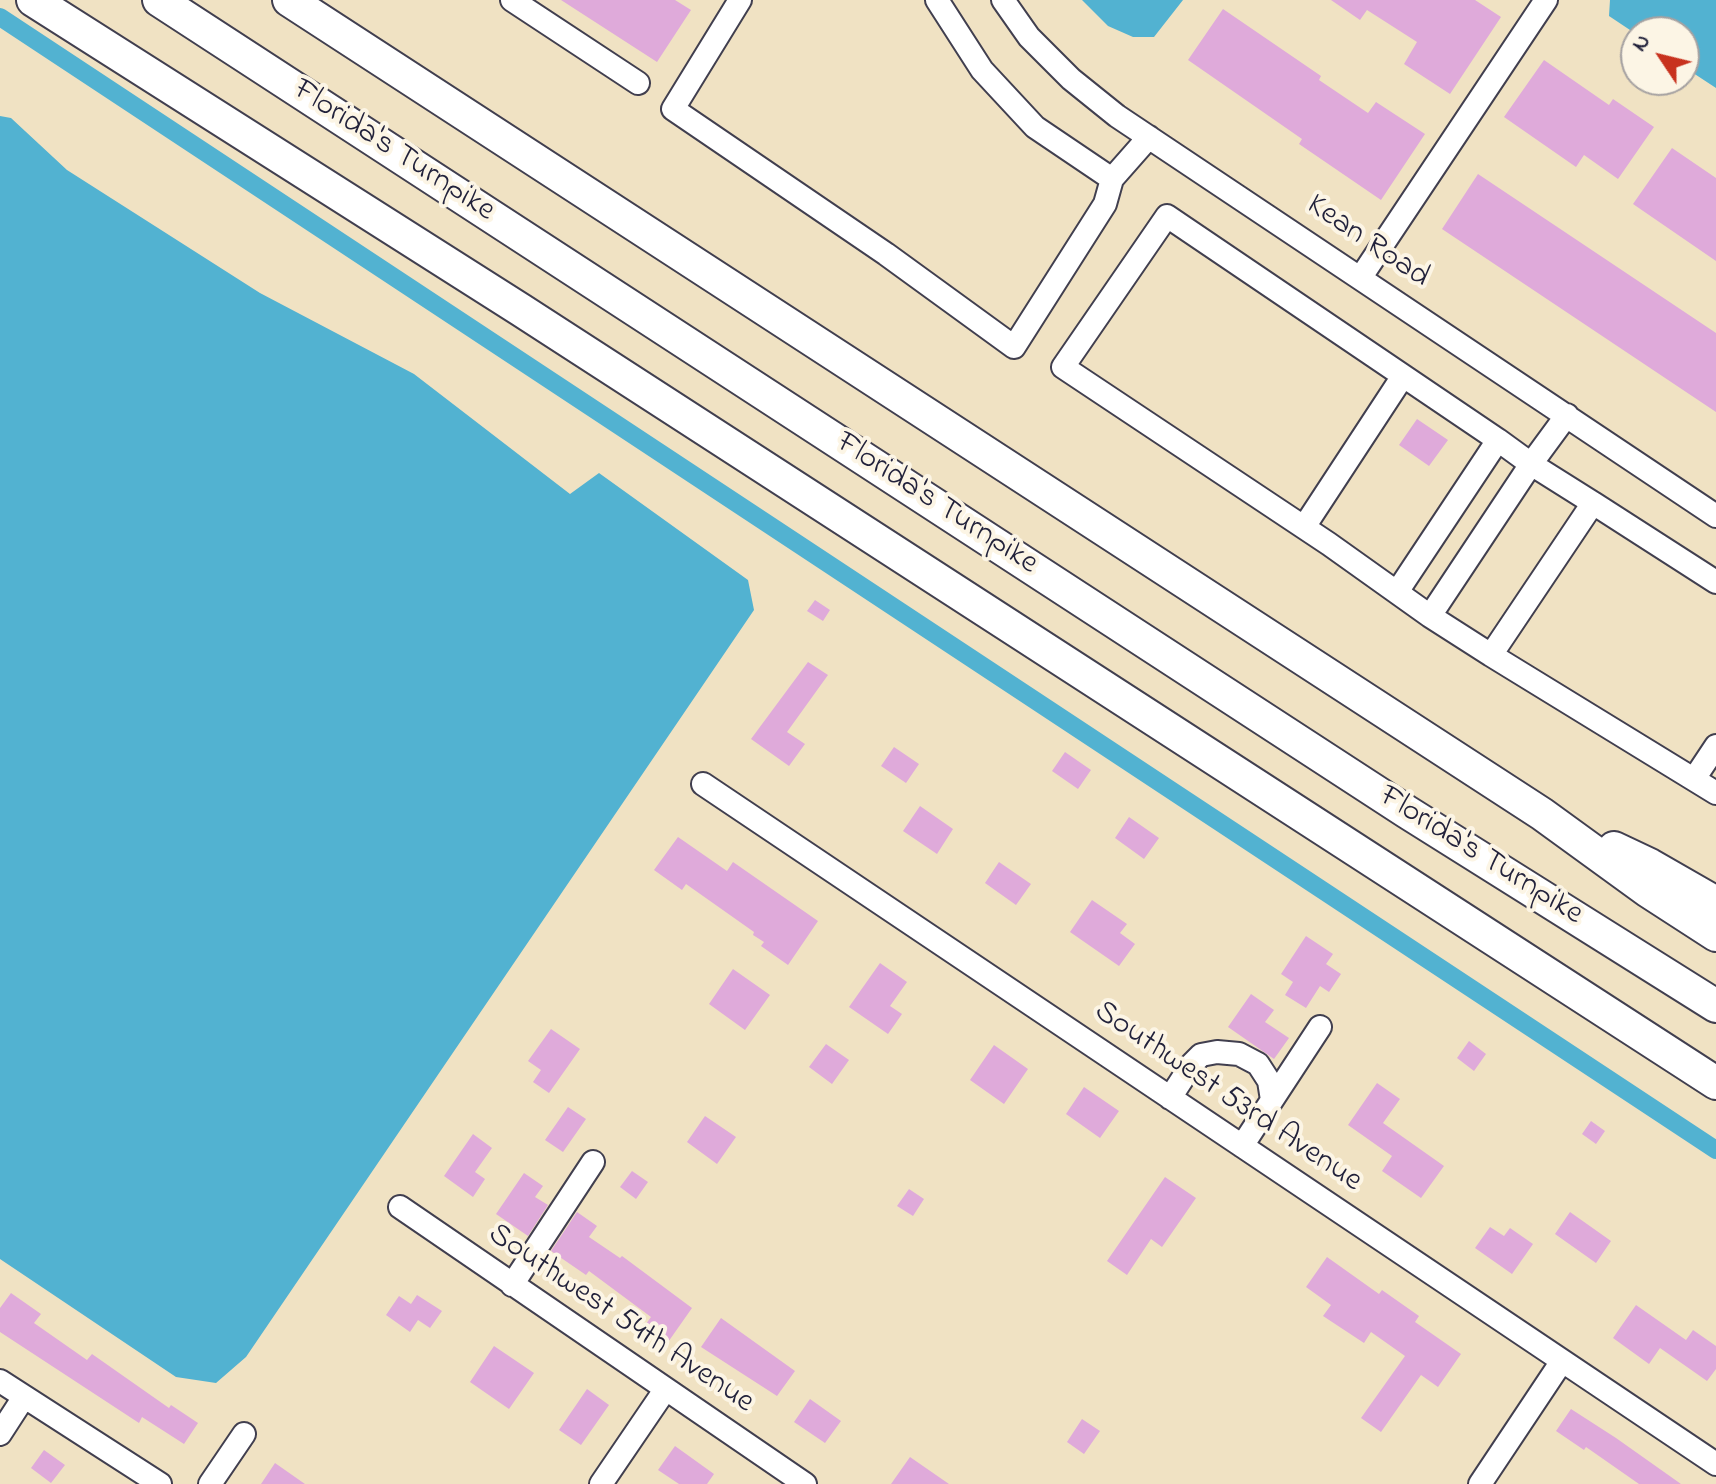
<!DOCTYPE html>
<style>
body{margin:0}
#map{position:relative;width:1716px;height:1484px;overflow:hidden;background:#f0e2c3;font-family:"Indie Flower",sans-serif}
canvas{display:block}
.north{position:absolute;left:1620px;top:16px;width:80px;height:80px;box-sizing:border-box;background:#fcf5e5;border:2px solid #a5a1a1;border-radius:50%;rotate:305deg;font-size:22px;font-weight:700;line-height:32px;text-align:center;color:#22223b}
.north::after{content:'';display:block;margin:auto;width:28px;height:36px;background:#c8321e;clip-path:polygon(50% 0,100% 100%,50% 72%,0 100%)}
</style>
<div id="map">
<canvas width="1716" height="1484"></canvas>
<div class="north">N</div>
</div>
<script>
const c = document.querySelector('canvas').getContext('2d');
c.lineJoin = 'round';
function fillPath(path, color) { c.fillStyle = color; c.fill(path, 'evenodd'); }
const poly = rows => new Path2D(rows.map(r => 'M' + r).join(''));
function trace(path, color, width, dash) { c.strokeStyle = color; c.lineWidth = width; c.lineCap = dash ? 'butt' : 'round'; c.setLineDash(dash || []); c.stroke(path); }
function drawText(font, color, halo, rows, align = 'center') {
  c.font = font + ' "Indie Flower",sans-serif'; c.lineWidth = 8; c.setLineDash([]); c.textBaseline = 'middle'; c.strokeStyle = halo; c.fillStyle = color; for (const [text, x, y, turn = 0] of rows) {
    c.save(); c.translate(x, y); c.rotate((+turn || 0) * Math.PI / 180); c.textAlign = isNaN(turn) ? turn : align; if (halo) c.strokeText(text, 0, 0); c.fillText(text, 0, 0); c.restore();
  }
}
fillPath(poly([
 [1082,0,1183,0,1154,37,1133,37,1108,26],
 [1610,0,1716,0,1716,88,1684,67,1684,32,1636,32,1636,34,1609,16],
 [0,116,11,118,67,170,260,293,414,374,570,494,599,473,748,580,754,610,246,1357,216,1383,176,1377,0,1259]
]), '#52b2d1');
trace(poly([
 [0,17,1716,1150]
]), '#52b2d1', 18);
fillPath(poly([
 [561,0,675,0,691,10,657,62],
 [1331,0,1475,0,1501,17,1450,94,1404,64,1417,42,1367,10,1360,20],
 [1223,9,1321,76,1319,80,1368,113,1376,102,1425,134,1381,200,1299,144,1302,139,1188,60],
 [1544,60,1609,105,1613,99,1654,127,1618,179,1584,155,1576,167,1504,117],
 [1672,148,1716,178,1716,261,1633,204],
 [1478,174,1716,333,1716,412,1442,229],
 [1417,419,1448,440,1429,466,1399,445],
 [815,600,830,610,823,621,807,611],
 [808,662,828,675,787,732,805,744,789,766,751,739],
 [894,747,919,764,906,783,881,766],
 [1065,752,1091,770,1078,789,1052,771],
 [920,806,953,829,937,854,903,831],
 [1129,817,1159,838,1144,859,1115,838],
 [678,837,727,871,733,862,818,921,788,965,761,946,764,942,753,935,754,932,686,884,682,890,654,870],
 [999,862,1031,884,1016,905,985,883],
 [1092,900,1127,924,1120,933,1135,944,1119,966,1070,932],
 [1306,936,1333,954,1326,964,1341,974,1329,992,1320,986,1306,1008,1285,995,1293,982,1281,974],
 [880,963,907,982,890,1006,902,1014,888,1034,849,1007],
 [733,969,770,995,745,1030,709,1004],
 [1251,994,1274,1010,1265,1022,1289,1038,1274,1059,1228,1027],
 [551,1029,580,1049,549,1093,533,1082,541,1070,528,1061],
 [1469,1041,1486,1054,1474,1071,1457,1058],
 [826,1044,849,1060,832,1084,809,1067],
 [994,1045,1028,1069,1004,1104,970,1080],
 [1377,1083,1400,1099,1383,1123,1444,1166,1421,1198,1382,1171,1392,1156,1348,1125],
 [1084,1087,1119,1111,1100,1138,1066,1114],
 [568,1107,586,1119,563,1152,545,1140],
 [705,1116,736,1137,717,1164,687,1142],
 [1591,1121,1605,1131,1596,1144,1582,1134],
 [473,1134,492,1148,475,1172,485,1179,473,1197,444,1176],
 [632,1171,648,1182,636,1199,620,1187],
 [524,1173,543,1186,535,1197,548,1205,528,1236,496,1214],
 [1165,1177,1196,1198,1162,1247,1151,1239,1127,1275,1107,1261],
 [909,1189,924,1199,913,1216,897,1206],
 [577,1212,597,1226,589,1237,620,1258,622,1256,692,1308,666,1345,643,1328,651,1317,589,1271,586,1275,551,1251],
 [1570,1212,1611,1241,1596,1263,1555,1234],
 [1490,1227,1504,1236,1510,1228,1533,1244,1512,1274,1475,1248],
 [1327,1257,1379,1294,1382,1290,1419,1316,1415,1322,1461,1354,1438,1387,1421,1375,1381,1432,1361,1418,1405,1356,1371,1332,1364,1343,1323,1316,1331,1305,1306,1287],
 [11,1293,41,1314,34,1323,87,1360,92,1354,169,1408,171,1405,198,1423,184,1444,142,1417,139,1423,0,1332,0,1308],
 [417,1295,442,1311,430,1328,418,1320,410,1332,386,1315,399,1296,411,1304],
 [1636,1305,1686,1340,1693,1330,1716,1346,1716,1369,1707,1381,1660,1348,1649,1364,1613,1338],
 [721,1318,795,1371,777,1396,701,1347],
 [494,1346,534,1373,509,1409,470,1382],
 [587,1389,609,1405,581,1445,559,1430],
 [810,1399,841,1421,825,1443,794,1422],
 [1571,1409,1616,1438,1681,1484,1639,1484,1586,1447,1584,1450,1556,1431],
 [1082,1419,1100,1431,1084,1454,1067,1442],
 [675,1446,714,1474,707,1484,679,1484,658,1470],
 [44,1450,65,1465,51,1483,31,1468],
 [910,1457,949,1484,891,1484],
 [275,1463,305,1484,261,1484]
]), '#dfaada');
const minor = poly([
 [512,0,638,83],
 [740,0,673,109,886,254,1014,347,1105,204,1112,179,1149,137],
 [937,0,982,70,1035,127,1112,179],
 [1003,0,1029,37,1071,79,1117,116,1716,516],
 [1361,277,1546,0],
 [1593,503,1716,582],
 [1304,527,1403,376],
 [1397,592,1498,440,1531,464,1593,503,1491,655,1430,616,1531,464,1567,415],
 [1430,616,1329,544,1063,367,1167,216,1498,440],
 [1491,655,1716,793],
 [1694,779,1716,746],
 [703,784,1716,1464],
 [1170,1098,1192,1064,1201,1055,1217,1052,1239,1054,1258,1064,1269,1081,1272,1100],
 [1242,1146,1320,1027],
 [400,1207,805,1484],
 [512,1285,593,1162],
 [0,1381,160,1484],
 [0,1434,24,1397],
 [210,1484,244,1434],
 [601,1484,665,1390],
 [1480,1484,1562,1361]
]);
const highway = poly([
 [33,0,521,310,1716,1083],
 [159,0,1407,812,1716,1006],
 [289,0,1542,814,1648,891,1716,935],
 [1614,848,1650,865,1716,903]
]);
trace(minor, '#413f4f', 26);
trace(highway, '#413f4f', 36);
trace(minor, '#fff', 22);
trace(highway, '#fff', 32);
drawText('32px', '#22223b', '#fcf5e5', [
 ["Florida's Turnpike",393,152,33],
 ["Kean Road",1367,243,34],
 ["Florida's Turnpike",936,505,33],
 ["Florida's Turnpike",1480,857,32],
 ["Southwest 53rd Avenue",1227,1098,34],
 ["Southwest 54th Avenue",620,1320,34]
]);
</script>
